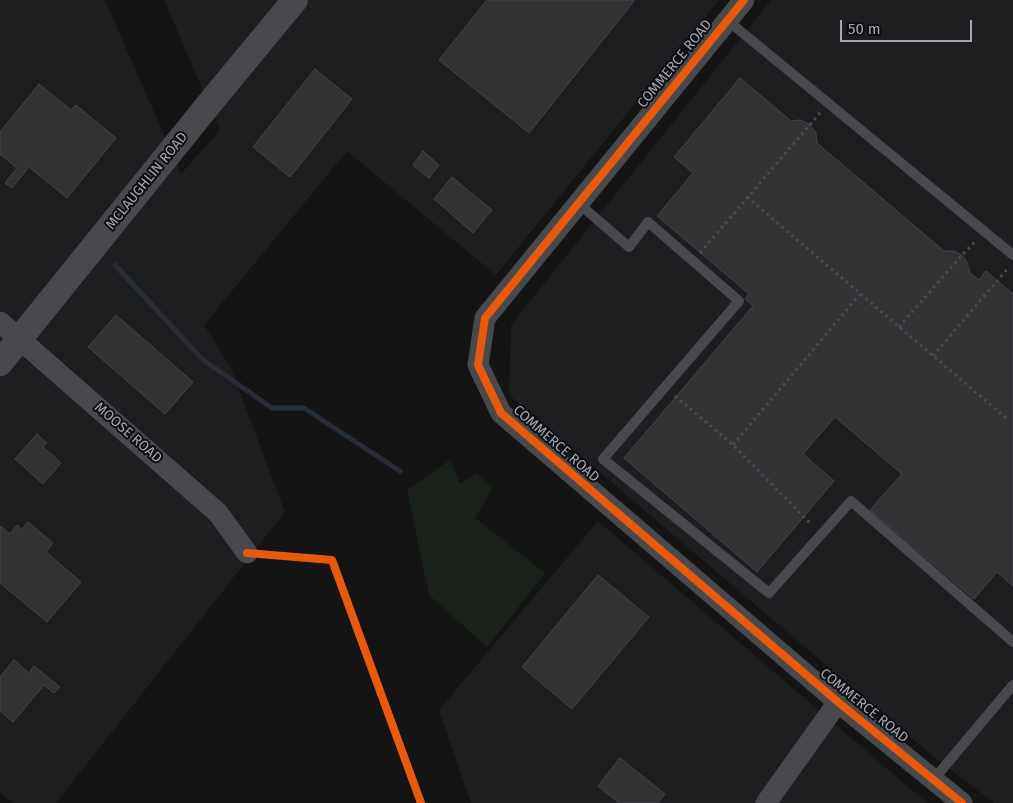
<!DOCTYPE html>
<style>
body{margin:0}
#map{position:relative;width:1013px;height:803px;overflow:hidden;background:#141414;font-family:"Fira Sans",sans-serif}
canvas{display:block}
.scale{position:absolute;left:840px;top:20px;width:132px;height:22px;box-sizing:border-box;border:2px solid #a3a9b7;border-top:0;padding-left:6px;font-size:15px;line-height:18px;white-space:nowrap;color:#a3a9b7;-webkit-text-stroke:4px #0e0e10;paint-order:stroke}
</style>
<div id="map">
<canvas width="1013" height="803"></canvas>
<div class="scale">50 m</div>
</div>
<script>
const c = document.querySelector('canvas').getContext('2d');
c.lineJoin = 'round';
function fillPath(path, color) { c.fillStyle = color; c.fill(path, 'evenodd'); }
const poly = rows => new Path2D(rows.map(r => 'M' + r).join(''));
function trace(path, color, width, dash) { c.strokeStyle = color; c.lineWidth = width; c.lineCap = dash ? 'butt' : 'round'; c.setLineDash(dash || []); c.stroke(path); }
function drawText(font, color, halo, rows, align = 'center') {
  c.font = font + ' "Fira Sans",sans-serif'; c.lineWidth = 4; c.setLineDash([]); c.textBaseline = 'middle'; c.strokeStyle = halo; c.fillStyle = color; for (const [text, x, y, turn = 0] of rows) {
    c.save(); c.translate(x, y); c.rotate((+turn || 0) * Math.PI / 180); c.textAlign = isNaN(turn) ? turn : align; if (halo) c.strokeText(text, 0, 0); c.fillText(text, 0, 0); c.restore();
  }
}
fillPath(poly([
 [0,0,105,0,181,174,220,130,164,0,719,0,496,275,347,151,204,325,231,368,285,512,56,803,13,803,0,792],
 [771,0,1013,0,1013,803,994,803,934,757,509,395,511,325],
 [598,521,927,803,471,803,439,710]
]), '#1e1e20');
fillPath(poly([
 [450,460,460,484,476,473,493,487,475,518,545,573,487,647,429,595,407,490]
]), '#1a211b');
trace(poly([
 [115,265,202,359,272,408,304,408,400,471]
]), '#262f37', 5);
const building = poly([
 [487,0,633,0,634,1,529,133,439,60,487,0],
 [315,69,352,99,290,177,253,147,315,69],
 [740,78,791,121,800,120,809,124,816,133,817,143,944,251,954,251,962,255,967,262,970,273,979,280,986,271,1013,294,1013,586,997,572,974,599,870,510,902,474,835,417,803,454,834,481,757,572,624,458,753,306,745,299,749,294,657,216,693,173,674,157,740,78],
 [39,84,71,110,76,105,116,138,67,198,29,167,12,188,5,183,17,168,0,154,0,132,39,84],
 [423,151,439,165,429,178,413,165,423,151],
 [452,177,492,210,473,233,434,199,452,177],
 [116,315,193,382,165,414,88,347,116,315],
 [37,434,47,443,43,447,61,463,43,484,15,459,37,434],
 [28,522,53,543,46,552,81,582,47,622,0,583,0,526,10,534,17,525,22,529,28,522],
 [598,575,649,617,572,709,522,667,598,575],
 [14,660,29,673,34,666,60,687,54,693,44,685,13,722,0,711,0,677,14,660],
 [620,758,665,794,658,803,619,803,598,786,620,758]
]);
fillPath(building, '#313234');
trace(building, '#424448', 1);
trace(poly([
 [747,197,1007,419],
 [700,253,820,113],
 [899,327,962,255,977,240],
 [933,356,1009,267],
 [675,396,733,445,812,525],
 [733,445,860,294]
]), '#494b4e', 3, [2.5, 4]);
trace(poly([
 [727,20,1013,255],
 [578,203,629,247,648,222,739,301,603,459,769,593,851,501,1013,642],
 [934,779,1013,685]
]), '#47494d', 10);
trace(poly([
 [744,0,485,318,478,365,501,413,838,702,962,803],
 [0,322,218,513,247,553],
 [766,803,838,702]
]), '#47494d', 21);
trace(poly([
 [0,363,209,104,295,0]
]), '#47494d', 26);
trace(poly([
 [744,0,485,318,478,365,501,413,838,702,962,803],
 [247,553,332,560,421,803]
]), '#e8590c', 8);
drawText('14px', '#a3a9b7', '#0e0e10', [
 ["COMMERCE ROAD",675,64,-51],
 ["MCLAUGHLIN ROAD",147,181,-51],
 ["MOOSE ROAD",128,433,41],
 ["COMMERCE ROAD",556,444,41],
 ["COMMERCE ROAD",864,706,39]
]);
</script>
